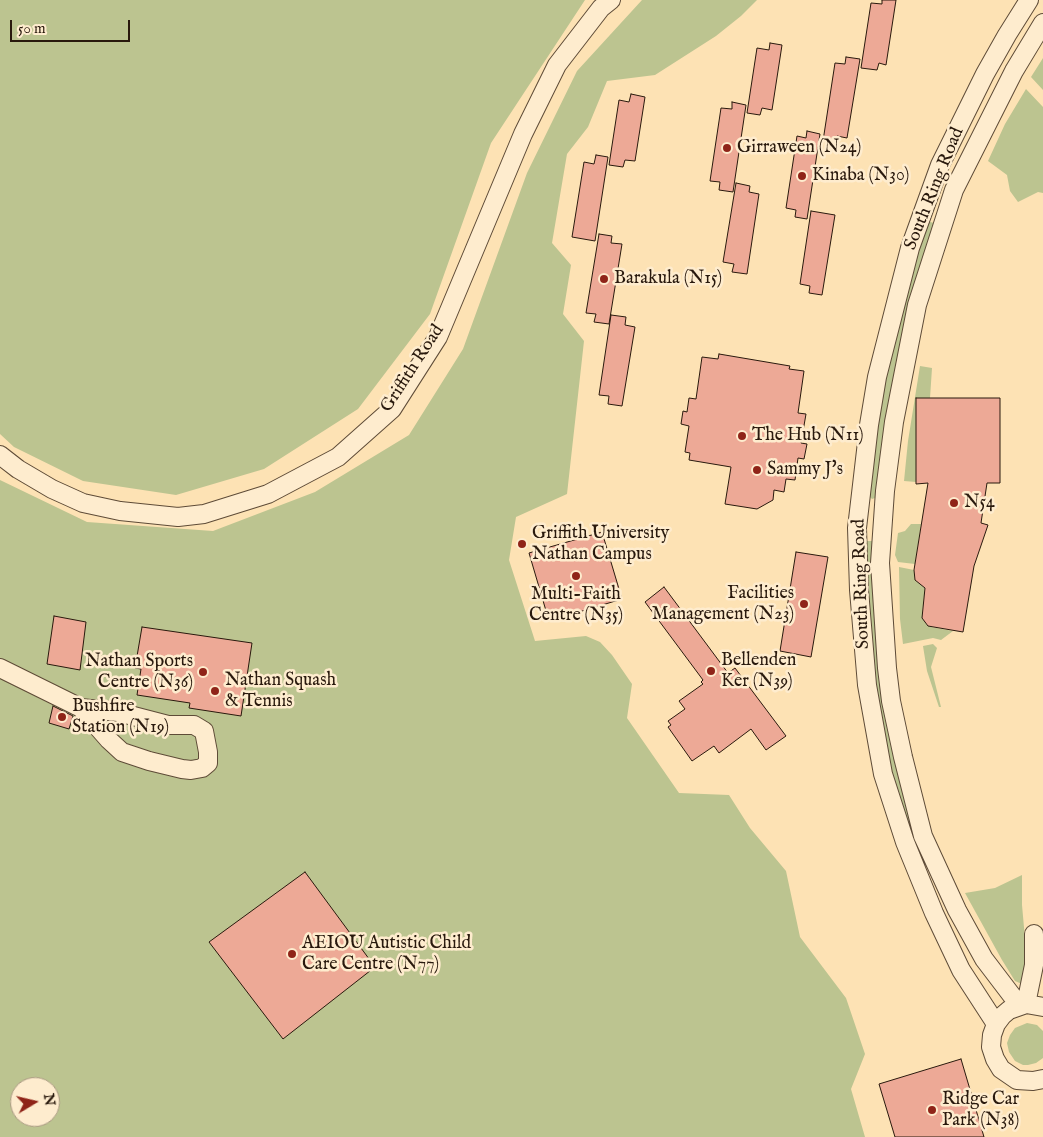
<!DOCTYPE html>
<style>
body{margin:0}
#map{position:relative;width:1043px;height:1137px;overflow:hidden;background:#fde2b4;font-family:"IM FELL English",serif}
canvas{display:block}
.north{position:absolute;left:10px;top:1077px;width:50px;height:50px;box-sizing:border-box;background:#feecce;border:1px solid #a99881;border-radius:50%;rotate:81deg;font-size:14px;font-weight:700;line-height:20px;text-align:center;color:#29190d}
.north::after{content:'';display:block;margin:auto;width:18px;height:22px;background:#8f2418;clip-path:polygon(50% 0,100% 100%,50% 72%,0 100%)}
.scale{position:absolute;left:10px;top:20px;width:120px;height:22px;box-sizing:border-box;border:2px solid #29190d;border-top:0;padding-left:6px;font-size:15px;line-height:18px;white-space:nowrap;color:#29190d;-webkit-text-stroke:4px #feecce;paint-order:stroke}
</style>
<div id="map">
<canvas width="1043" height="1137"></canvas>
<div class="north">N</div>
<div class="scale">50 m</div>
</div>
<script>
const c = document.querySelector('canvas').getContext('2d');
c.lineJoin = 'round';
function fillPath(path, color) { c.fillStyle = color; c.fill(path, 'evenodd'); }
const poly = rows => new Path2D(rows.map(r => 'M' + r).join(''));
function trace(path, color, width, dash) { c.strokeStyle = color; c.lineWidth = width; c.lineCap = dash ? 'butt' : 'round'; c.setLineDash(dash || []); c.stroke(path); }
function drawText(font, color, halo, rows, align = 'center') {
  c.font = font + ' "IM FELL English",serif'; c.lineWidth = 5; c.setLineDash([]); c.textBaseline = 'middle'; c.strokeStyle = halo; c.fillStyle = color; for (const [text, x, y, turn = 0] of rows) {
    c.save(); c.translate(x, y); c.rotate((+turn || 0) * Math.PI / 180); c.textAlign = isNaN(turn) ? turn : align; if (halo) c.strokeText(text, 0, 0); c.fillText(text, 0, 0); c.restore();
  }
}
fillPath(poly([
 [0,0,585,0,491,143,430,314,358,409,264,469,176,495,83,481,14,447,0,434],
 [642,0,757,0,741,16,716,36,655,75,607,81,588,127,567,154,552,243,571,265,563,314,584,341,567,494,516,517,509,560,535,641,586,636,600,642,612,655,632,684,627,718,679,793,729,795,750,828,786,871,800,937,846,998,865,1054,851,1089,865,1137,0,1137,0,480,87,522,213,531,315,492,409,435,463,349,527,173,577,71],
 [20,1087,50,1087,50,1117,20,1117],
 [1043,58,1043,90,1031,77],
 [1026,89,1043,107,1043,193,1038,192,1018,202,1010,191,1007,175,988,161,1005,124],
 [927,221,934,223,935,225,915,285,898,354,889,403,878,497,872,499,870,497,871,476,881,392,902,300],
 [920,366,932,368,930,398,916,399,916,482,904,481,908,441],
 [911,524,921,524,915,564,898,562,895,555,898,533,905,531],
 [867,541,876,541,877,578,925,852,917,856,888,762,876,690,868,599],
 [899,567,914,570,915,580,925,587,922,615,926,624,931,627,953,631,941,640,933,638,903,644,900,619],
 [933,644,937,648,931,667,941,707,939,707,927,671,923,646],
 [1022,875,1022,905,1027,961,1022,984,1015,981,1002,960,965,893,995,888],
 [1027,1023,1037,1025,1043,1031,1043,1058,1036,1063,1028,1065,1023,1065,1015,1061,1009,1052,1007,1043,1010,1035,1015,1028]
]), '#bcc490');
const building = poly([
 [882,0,896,0,886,65,879,63,877,70,861,68,871,3,882,4,882,0],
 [770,43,782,45,772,110,762,108,760,115,747,113,757,48,769,50,770,43],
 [846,57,860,59,847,138,837,136,836,143,823,141,835,63,845,64,846,57],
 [631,94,645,97,635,161,625,160,623,167,609,165,619,100,629,102,631,94],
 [732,102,746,105,733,192,719,190,720,182,710,181,721,108,732,109,732,102],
 [807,131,820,134,807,219,795,217,796,210,786,208,797,136,806,138,807,131],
 [596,155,608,157,595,241,572,237,584,162,594,164,596,155],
 [736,183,750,186,749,192,759,194,747,274,732,272,734,264,723,262,736,183],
 [811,211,835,215,822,295,809,293,810,286,800,284,811,211],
 [599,234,612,236,611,243,622,244,609,324,594,322,596,314,586,313,599,234],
 [611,315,626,317,625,325,635,327,622,406,608,404,609,396,599,395,611,315],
 [719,354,790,366,789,369,804,371,798,413,806,414,801,443,807,444,804,459,798,458,795,480,786,479,784,492,774,490,773,500,757,509,725,504,731,467,689,460,690,453,685,452,689,426,681,424,683,411,687,412,689,398,696,399,702,357,718,359,719,354],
 [916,398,1000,398,1000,483,987,483,981,523,988,525,974,566,963,632,928,626,922,618,925,588,915,580,914,570,928,483,916,484,916,398],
 [602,532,622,599,549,621,529,553,602,532],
 [796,552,828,557,811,657,780,651,796,552],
 [664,587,728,673,735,668,786,736,766,750,751,729,719,753,714,746,692,761,668,727,671,725,668,721,685,709,679,701,703,684,701,682,703,680,645,602,664,587],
 [54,616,86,622,80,670,47,664,54,616],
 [142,627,252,643,241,716,189,708,190,703,137,695,141,669,135,668,142,627],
 [53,706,73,716,69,729,49,723,53,706],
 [305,872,375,967,283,1039,209,942,305,872],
 [961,1059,984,1137,895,1137,879,1084,961,1059]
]);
fillPath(building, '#eda996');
trace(building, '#29190d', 1);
const minor = poly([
 [0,455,18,469,52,489,83,503,120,511,178,517,204,514,268,494,338,457,392,409,438,337,523,134,557,65,601,8,611,0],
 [0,668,81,708,109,740,122,752,149,761,182,769,191,770,202,768,208,763,208,752,204,731,194,725,168,725,118,712,81,708],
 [1026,1004,1034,965,1034,934],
 [1019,1005,984,959,957,910,923,836,903,757,891,701,887,668,880,563,885,491,894,422,917,305,954,190,1014,71,1043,23],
 [1043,1007,1026,1004,1009,1010,1002,1016,996,1024,992,1035,991,1047,995,1059,1001,1069,1017,1080,1033,1081,1043,1079],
 [996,1024,961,970,934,913,905,842,883,774,867,685,859,590,857,528,869,425,877,377,910,248,940,165,985,74,1007,35,1029,0]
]);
trace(minor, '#5e4b37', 20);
trace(minor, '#feecce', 18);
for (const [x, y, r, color] of [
 [727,148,5,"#8f2418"],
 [802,176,5,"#8f2418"],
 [604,279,5,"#8f2418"],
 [742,436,5,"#8f2418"],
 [757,470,5,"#8f2418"],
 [954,503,5,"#8f2418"],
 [522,544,5,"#8f2418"],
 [576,576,5,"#8f2418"],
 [804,604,5,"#8f2418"],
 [711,671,5,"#8f2418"],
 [203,672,5,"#8f2418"],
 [215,691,5,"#8f2418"],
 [62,717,5,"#8f2418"],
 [292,954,5,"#8f2418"],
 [932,1110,5,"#8f2418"]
]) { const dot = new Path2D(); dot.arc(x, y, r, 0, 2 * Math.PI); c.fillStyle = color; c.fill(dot); trace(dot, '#feecce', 2); }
drawText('18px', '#29190d', '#feecce', [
 ["Girraween (N24)",737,148],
 ["Kinaba (N30)",812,176],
 ["Barakula (N15)",614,279],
 ["The Hub (N11)",752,436],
 ["Sammy J's",767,470],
 ["N54",964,503],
 ["Griffith University",532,534],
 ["Nathan Campus",532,555],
 ["Facilities",794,594,"right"],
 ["Management (N23)",794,615,"right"],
 ["Multi-Faith",576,595,"center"],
 ["Centre (N35)",576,616,"center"],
 ["Bellenden",721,661],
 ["Ker (N39)",721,682],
 ["Nathan Sports",193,662,"right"],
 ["Centre (N36)",193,683,"right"],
 ["Nathan Squash",225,681],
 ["& Tennis",225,702],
 ["Bushfire",72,707],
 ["Station (N19)",72,728],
 ["AEIOU Autistic Child",302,944],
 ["Care Centre (N77)",302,965],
 ["Ridge Car",942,1100],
 ["Park (N38)",942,1121]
], 'left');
drawText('18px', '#29190d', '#feecce', [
 ["South Ring Road",935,189,-68],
 ["Griffith Road",413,369,-57],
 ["South Ring Road",862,584,-92]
]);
</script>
